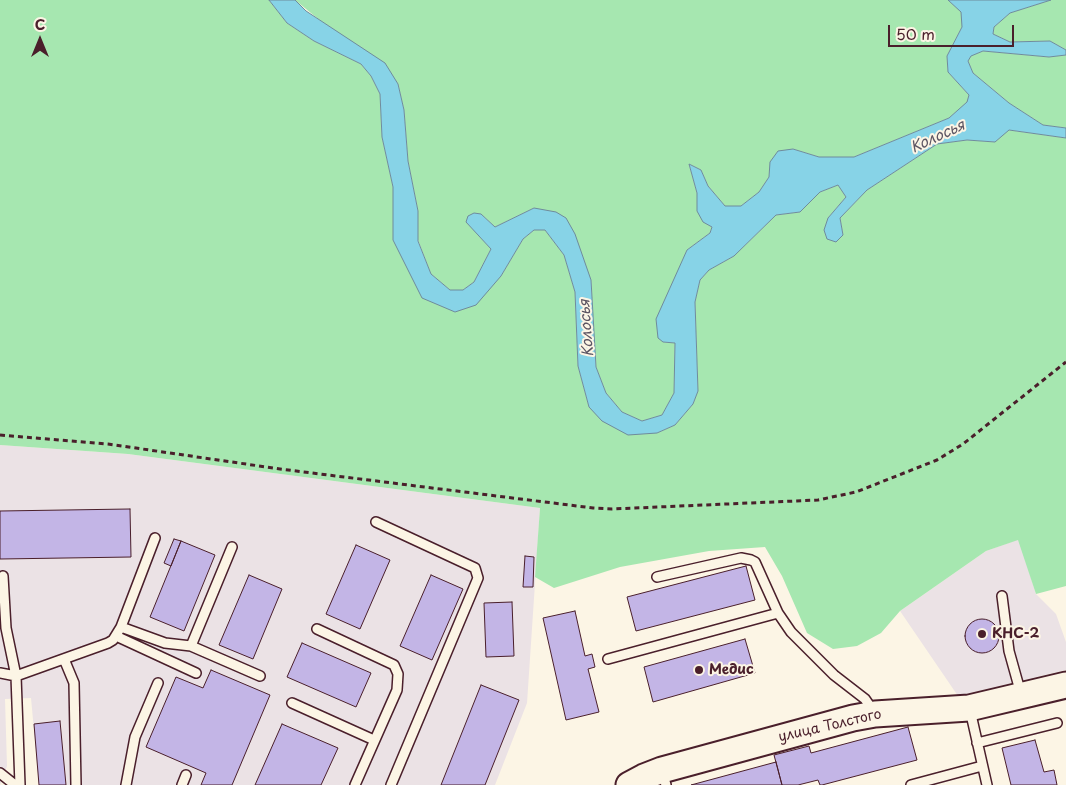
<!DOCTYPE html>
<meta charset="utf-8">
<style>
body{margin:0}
#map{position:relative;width:1066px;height:785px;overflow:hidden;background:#fcf5e5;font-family:"Playpen Sans",sans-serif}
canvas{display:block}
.north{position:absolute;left:15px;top:15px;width:50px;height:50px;-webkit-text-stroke:4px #fcf5e5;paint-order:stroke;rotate:0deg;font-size:14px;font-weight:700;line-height:20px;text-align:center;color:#4a1f2b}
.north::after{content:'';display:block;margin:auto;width:18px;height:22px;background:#4a1f2b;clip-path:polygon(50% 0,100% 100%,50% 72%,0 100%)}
.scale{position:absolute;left:888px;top:25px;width:126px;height:22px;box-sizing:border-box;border:2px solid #4a1f2b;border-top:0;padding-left:6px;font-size:15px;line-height:18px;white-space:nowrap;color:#4a1f2b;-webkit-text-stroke:4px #fcf5e5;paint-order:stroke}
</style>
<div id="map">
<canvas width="1066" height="785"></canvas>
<div class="north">С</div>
<div class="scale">50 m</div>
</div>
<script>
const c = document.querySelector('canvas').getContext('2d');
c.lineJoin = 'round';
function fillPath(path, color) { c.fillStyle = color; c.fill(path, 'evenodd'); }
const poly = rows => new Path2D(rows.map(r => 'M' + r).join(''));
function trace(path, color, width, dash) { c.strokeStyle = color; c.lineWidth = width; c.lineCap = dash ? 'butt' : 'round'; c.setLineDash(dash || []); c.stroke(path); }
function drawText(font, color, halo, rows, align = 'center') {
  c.font = font + ' "Playpen Sans",sans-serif'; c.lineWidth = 4; c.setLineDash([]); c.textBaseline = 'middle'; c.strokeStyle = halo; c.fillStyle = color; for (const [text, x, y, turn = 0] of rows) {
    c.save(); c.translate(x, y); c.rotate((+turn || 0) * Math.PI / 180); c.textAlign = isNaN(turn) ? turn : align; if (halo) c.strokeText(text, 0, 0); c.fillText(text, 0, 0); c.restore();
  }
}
fillPath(poly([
 [0,445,128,454,540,508,527,703,495,785,39,785,31,698,5,699,7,766,0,785],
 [1019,539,1036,594,1056,614,1066,642,1066,670,958,696,900,611,986,551]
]), '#ebe2e5');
fillPath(poly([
 [0,0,269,0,287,23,314,41,361,64,371,76,380,94,382,137,393,187,393,240,455,312,501,276,523,239,534,230,545,230,564,255,575,292,578,366,589,407,657,433,675,425,693,404,698,390,695,302,700,280,709,270,734,256,776,215,800,212,820,192,838,185,846,197,828,218,843,235,840,218,867,190,937,144,967,140,995,142,1008,130,1066,138,1066,586,1036,594,1018,540,986,551,900,611,881,633,857,646,833,649,807,633,782,576,765,547,709,551,620,567,554,588,535,577,540,508,128,454,0,445],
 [295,0,948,0,962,12,962,27,947,56,948,72,969,95,968,102,949,118,854,157,819,157,793,149,771,162,769,177,759,192,741,206,725,206,708,186,701,170,689,164,697,193,697,211,712,226,710,233,687,250,663,342,675,343,674,393,662,415,642,421,622,412,606,393,596,367,591,280,534,208,495,227,481,214,467,222,491,249,474,282,463,290,450,290,431,274,418,240,418,211,408,161,404,110,398,84],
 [1051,0,1066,0,1066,50,1050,41,1010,42,993,34,994,27,1010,13],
 [983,51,1049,57,1066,55,1066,128,1043,125,1009,103,973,73,968,61,970,56]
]), '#a6e7b0');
const water = poly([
 [269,0,295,0,306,11,385,63,398,84,404,110,408,161,418,211,418,241,431,274,450,290,463,290,474,282,491,249,466,222,468,216,474,213,481,214,495,227,534,208,556,212,566,218,575,234,591,280,596,367,606,393,622,412,642,421,662,415,674,393,675,343,663,342,658,338,656,319,687,250,710,233,712,227,703,222,697,211,697,193,689,164,701,170,708,186,725,206,741,206,759,192,769,177,770,162,778,151,793,149,819,157,854,157,949,118,967,102,969,95,948,72,947,56,962,27,961,12,948,0,1051,0,1010,13,994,27,993,34,1010,42,1050,41,1066,50,1066,55,1049,57,983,51,971,56,968,61,973,73,1009,103,1043,125,1066,128,1066,138,1009,130,995,142,967,140,937,144,867,190,840,218,843,235,836,242,827,239,824,230,828,218,846,197,838,185,820,192,800,212,776,215,734,256,709,270,700,280,695,302,698,391,693,404,675,425,657,433,628,435,602,421,589,407,578,366,575,292,564,255,545,230,534,230,523,239,501,276,476,305,455,312,422,298,393,240,393,187,382,137,380,94,371,76,361,64,314,41,287,23,269,0]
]);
fillPath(water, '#87d3e7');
trace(water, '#6f8b9c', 1);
const building = poly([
 [130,509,131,557,0,559,0,511,130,509],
 [174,539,181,541,171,566,164,563,174,539],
 [181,541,215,555,184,631,150,617,181,541],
 [356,545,390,560,360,629,326,614,356,545],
 [525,556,534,557,533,587,523,587,525,556],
 [746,566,755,600,636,631,627,597,746,566],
 [249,575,282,589,253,659,219,645,249,575],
 [431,575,463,589,432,660,400,646,431,575],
 [512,602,514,656,486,657,484,603,512,602],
 [575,611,585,656,592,654,595,667,588,669,599,712,566,720,543,618,575,611],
 '965 636a17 17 0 1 1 34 0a17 17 0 1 1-34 0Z',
 [745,639,755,673,653,702,644,667,745,639],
 [302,643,371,673,356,707,287,677,302,643],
 [211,670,270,695,232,785,201,785,206,773,146,747,176,677,203,688,211,670],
 [481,685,519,700,485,785,441,785,481,685],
 [60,721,66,785,39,785,34,724,60,721],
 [282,724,338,748,321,785,255,785,282,724],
 [908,727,917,760,822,785,820,785,818,780,798,785,782,785,774,755,809,746,811,753,908,727],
 [1035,740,1044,772,1054,770,1057,785,1011,785,1002,748,1035,740],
 [776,762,782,785,691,785,776,762]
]);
fillPath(building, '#c3b5e6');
trace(building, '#4a1f2b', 1);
const lane = poly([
 [376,522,475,568,478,578,391,785],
 [657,577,741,558,751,560,755,562,778,613,791,632,834,675,865,699,874,712],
 [1002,596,1009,651,1021,694],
 [121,627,165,643,191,646,260,676],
 [317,629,394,665,398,674,397,690,355,785],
 [116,636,196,673],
 [191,646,232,547],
 [64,659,74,683,76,785],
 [608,659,778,613],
 [0,673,16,676,6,628,3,576],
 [292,703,374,740],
 [970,710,987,785],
 [977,743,1057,723],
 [662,771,666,785],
 [0,773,15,785],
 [20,785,16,676,108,643,113,640,121,627,155,538],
 [126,785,135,737,158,683],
 [182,785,186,775],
 [911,785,982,766]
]);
const secondary = poly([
 [629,785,644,777,662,770,853,718,875,714,969,708,1066,685]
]);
trace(lane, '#4a1f2b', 12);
trace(secondary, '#4a1f2b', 29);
trace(poly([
 [0,435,108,444,280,469,593,508,612,509,818,500,856,492,937,460,963,444,1066,362]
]), '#4a1f2b', 3, [5, 4]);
trace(lane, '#fcf5e5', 9);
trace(secondary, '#fcf5e5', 25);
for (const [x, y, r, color] of [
 [982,634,5,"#4a1f2b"],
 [699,670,5,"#4a1f2b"]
]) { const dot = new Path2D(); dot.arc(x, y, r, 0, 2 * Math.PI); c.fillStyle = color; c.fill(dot); trace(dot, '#fcf5e5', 2); }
drawText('bold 14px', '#4a1f2b', '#fcf5e5', [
 ["КНС-2",992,634],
 ["Медис",709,670]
], 'left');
drawText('14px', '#4a1f2b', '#fcf5e5', [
 ["улица Толстого",830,726,-13]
]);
drawText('italic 15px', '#5c5563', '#fcf5e5', [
 ["Колосья",938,137,-25],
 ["Колосья",587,328,-94]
]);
</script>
